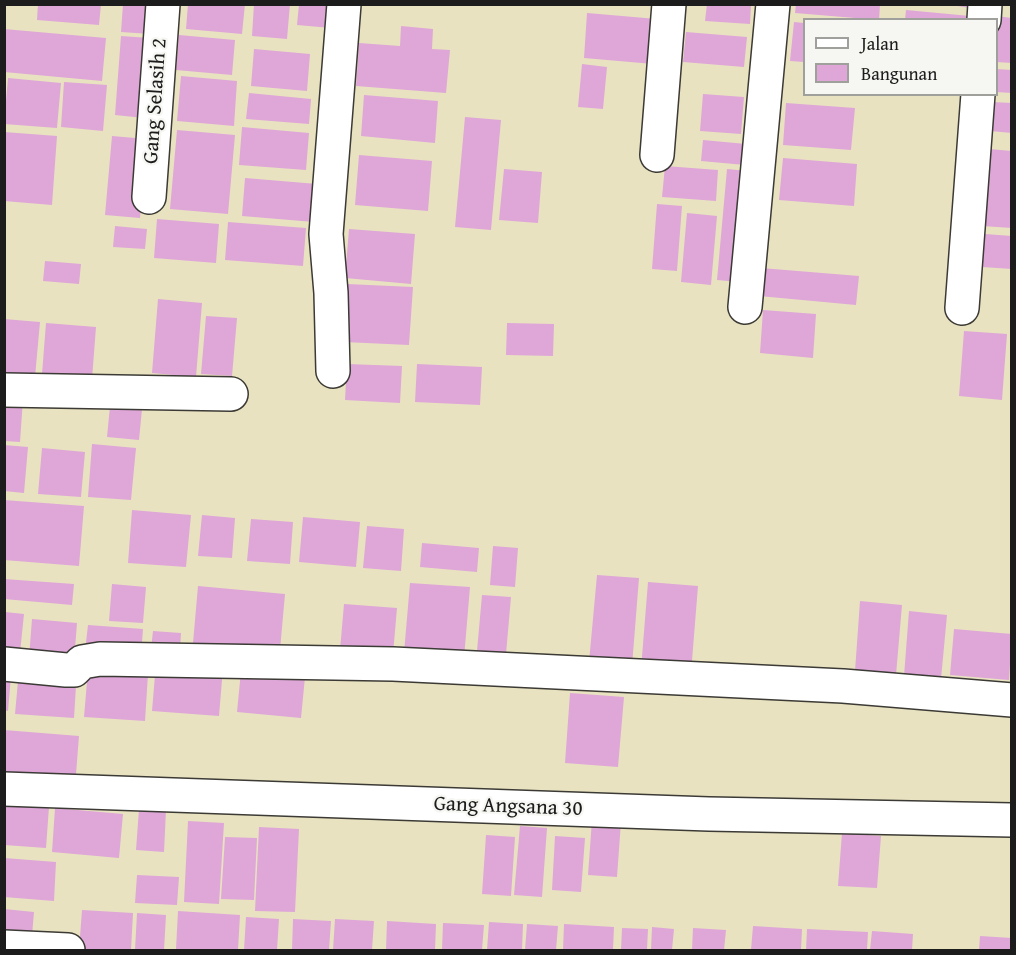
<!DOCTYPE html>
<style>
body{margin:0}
#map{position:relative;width:1016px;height:955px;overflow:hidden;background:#e9e2c0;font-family:"Gentium Book Plus",serif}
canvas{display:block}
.frame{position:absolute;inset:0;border:6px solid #1c1c1c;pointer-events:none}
.legend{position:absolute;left:803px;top:18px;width:195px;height:78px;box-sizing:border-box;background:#f6f6f2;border:2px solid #9f9f9c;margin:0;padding:8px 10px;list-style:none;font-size:18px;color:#1c1c1c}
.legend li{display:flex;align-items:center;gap:12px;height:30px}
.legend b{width:30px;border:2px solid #9f9f9c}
</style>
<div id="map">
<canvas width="1016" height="955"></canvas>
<div class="frame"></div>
<ul class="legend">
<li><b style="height:8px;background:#fff"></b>Jalan</li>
<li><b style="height:16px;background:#dea7d8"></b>Bangunan</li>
</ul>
</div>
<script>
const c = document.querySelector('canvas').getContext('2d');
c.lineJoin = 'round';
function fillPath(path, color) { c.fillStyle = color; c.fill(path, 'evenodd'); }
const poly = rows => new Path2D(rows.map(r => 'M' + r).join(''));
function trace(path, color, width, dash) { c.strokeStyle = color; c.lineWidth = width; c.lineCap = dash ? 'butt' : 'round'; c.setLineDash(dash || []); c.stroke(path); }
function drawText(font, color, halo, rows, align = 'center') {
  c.font = font + ' "Gentium Book Plus",serif'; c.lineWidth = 4.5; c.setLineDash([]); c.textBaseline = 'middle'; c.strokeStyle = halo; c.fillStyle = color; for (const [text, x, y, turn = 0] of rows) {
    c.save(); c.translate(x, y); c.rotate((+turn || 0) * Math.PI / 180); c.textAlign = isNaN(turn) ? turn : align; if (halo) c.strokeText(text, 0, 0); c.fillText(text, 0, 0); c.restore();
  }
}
fillPath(poly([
 [38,4,101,4,99,25,37,20],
 [123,4,152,4,150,34,121,32],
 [188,4,245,4,242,34,186,29],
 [254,4,290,4,287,39,252,36],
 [299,4,333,4,331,28,297,25],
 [707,4,751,4,750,24,705,21],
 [796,4,880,4,879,20,795,13],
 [945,4,971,4,970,8],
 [906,10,970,16,970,20,905,20],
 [587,13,657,19,653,64,584,58],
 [996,16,1012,18,1012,63,996,62],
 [794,22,804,23,804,62,790,61],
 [401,26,433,29,432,49,450,50,446,93,356,86,359,43,400,46],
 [4,29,106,38,102,81,4,72],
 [686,32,747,37,744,67,683,62],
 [179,35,235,40,232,75,176,70],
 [121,36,150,38,144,118,115,115],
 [254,49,310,54,307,91,251,86],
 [582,64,607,67,603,109,578,107],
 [996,69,1012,70,1012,93,996,92],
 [181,76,237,81,234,126,177,121],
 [8,78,61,83,57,128,4,124],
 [64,82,107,85,103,131,61,127],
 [249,93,311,99,309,124,246,119],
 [703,94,744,97,741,134,700,131],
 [364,95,438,101,435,143,361,136],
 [992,102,1012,103,1012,133,990,131],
 [786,103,855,108,851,150,783,145],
 [465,117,501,120,491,230,455,227],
 [242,127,309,133,306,170,239,165],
 [177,130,235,135,228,214,170,209],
 [4,132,57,136,52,205,4,201],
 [112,136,147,139,140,218,105,215],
 [703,140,746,144,745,165,701,161],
 [989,149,1012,151,1012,228,982,226],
 [359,155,432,161,428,211,355,205],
 [783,158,857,164,854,206,779,200],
 [665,166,718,170,716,201,662,197],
 [504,169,542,172,538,223,499,220],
 [727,169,748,171,739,282,717,280],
 [245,178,317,184,314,222,242,216],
 [657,204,682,206,677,271,652,269],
 [687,213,717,216,711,285,681,282],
 [157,219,219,224,216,263,154,258],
 [228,222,306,228,303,266,225,260],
 [115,226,147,229,145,249,113,247],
 [349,229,415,234,411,284,345,278],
 [985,234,1012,236,1012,269,982,267],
 [45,261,81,264,79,284,43,281],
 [761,268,859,276,856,305,759,296],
 [347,284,413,287,409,345,344,342],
 [158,299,202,303,196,377,152,373],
 [763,310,816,314,813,358,760,353],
 [206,316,237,318,232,376,201,374],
 [4,319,40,322,34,388,4,386],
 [46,323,96,327,92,379,42,374],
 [507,323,554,324,553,356,506,355],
 [964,331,1007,334,1002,400,959,396],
 [347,364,402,366,400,403,345,400],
 [417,364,482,367,480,405,415,402],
 [111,396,143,399,139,440,107,437],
 [4,397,23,399,20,442,4,441],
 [92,444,136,448,131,500,88,497],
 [4,445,28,447,24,493,4,491],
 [42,448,85,452,81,497,38,494],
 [4,500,84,506,79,566,4,560],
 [132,510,191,515,186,567,128,563],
 [202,515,235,518,232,558,198,556],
 [303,517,360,522,356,567,299,562],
 [251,519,293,522,290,564,247,561],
 [367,526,404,529,401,571,363,568],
 [422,543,479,548,477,572,420,567],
 [493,546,518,548,515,587,490,585],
 [597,575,639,578,632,666,589,662],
 [4,579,74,584,72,605,4,599],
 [648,582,698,586,691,673,641,669],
 [410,583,470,587,464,658,404,653],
 [112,584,146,587,143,623,109,621],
 [198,586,285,594,280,650,193,643],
 [482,595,511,597,506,654,477,651],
 [860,601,902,605,896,675,855,671],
 [344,604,397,608,393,654,340,650],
 [909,611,947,615,941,679,904,676],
 [5,612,24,614,20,653,5,652],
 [32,619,77,623,74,661,29,658],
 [88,625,143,629,141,656,85,651],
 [954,629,1012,634,1009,680,950,675],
 [153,631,181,633,180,651,151,649],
 [156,663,223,668,219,716,152,711],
 [88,670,148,674,145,721,84,717],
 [241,671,305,677,301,718,237,712],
 [4,676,11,676,8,711,4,710],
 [18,681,76,686,74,718,15,714],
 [570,693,624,697,618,767,565,763],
 [4,730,79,736,75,787,4,782],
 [4,804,49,807,46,848,4,845],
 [55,808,123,814,119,858,52,852],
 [139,809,166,810,164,852,136,850],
 [592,820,621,822,617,877,588,875],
 [188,821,224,823,219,904,184,902],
 [520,826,547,828,542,897,514,895],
 [259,827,299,829,295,912,255,911],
 [842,833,881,836,877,888,838,886],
 [486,835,515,837,511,896,482,894],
 [555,836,585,838,581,892,552,890],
 [225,837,257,838,254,900,221,899],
 [4,858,56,862,54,901,4,897],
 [137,875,179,877,177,905,135,903],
 [4,909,34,912,31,947,4,945],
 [82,910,133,913,131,950,79,950],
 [178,911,240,915,238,950,176,949],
 [137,913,166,915,164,950,135,950],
 [246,917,279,919,277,950,244,950],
 [293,919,331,921,329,950,292,950],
 [335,919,374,921,372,950,333,950],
 [387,921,436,924,435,950,386,950],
 [489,922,523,924,522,950,487,950],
 [443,923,484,925,482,950,442,950],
 [527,924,558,926,556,950,525,950],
 [564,924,614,927,613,950,563,950],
 [753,926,802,929,801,950,751,950],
 [652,927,674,929,672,950,651,950],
 [622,928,648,929,647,950,621,950],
 [693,928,726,930,724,950,692,950],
 [807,929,868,932,867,950,806,950],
 [872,931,913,934,912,950,870,950],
 [980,936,1012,938,1012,950,979,950]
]), '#dea7d8');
const street = poly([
 [984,20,985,4],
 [657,155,669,4],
 [149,197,163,4],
 [745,307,773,4],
 [962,308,978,94],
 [333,371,331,293,326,234,344,4],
 [4,390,231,394],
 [4,664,66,670,74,670,82,662,100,659,393,664,843,686,1012,700],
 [4,789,709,814,1012,820],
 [4,947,68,950]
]);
trace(street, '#3b3a35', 36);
trace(street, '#fff', 33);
drawText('21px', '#1c1c1c', '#f6f6f2', [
 ["Gang Selasih 2",156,101,-86],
 ["Gang Angsana 30",508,807,2]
]);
</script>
